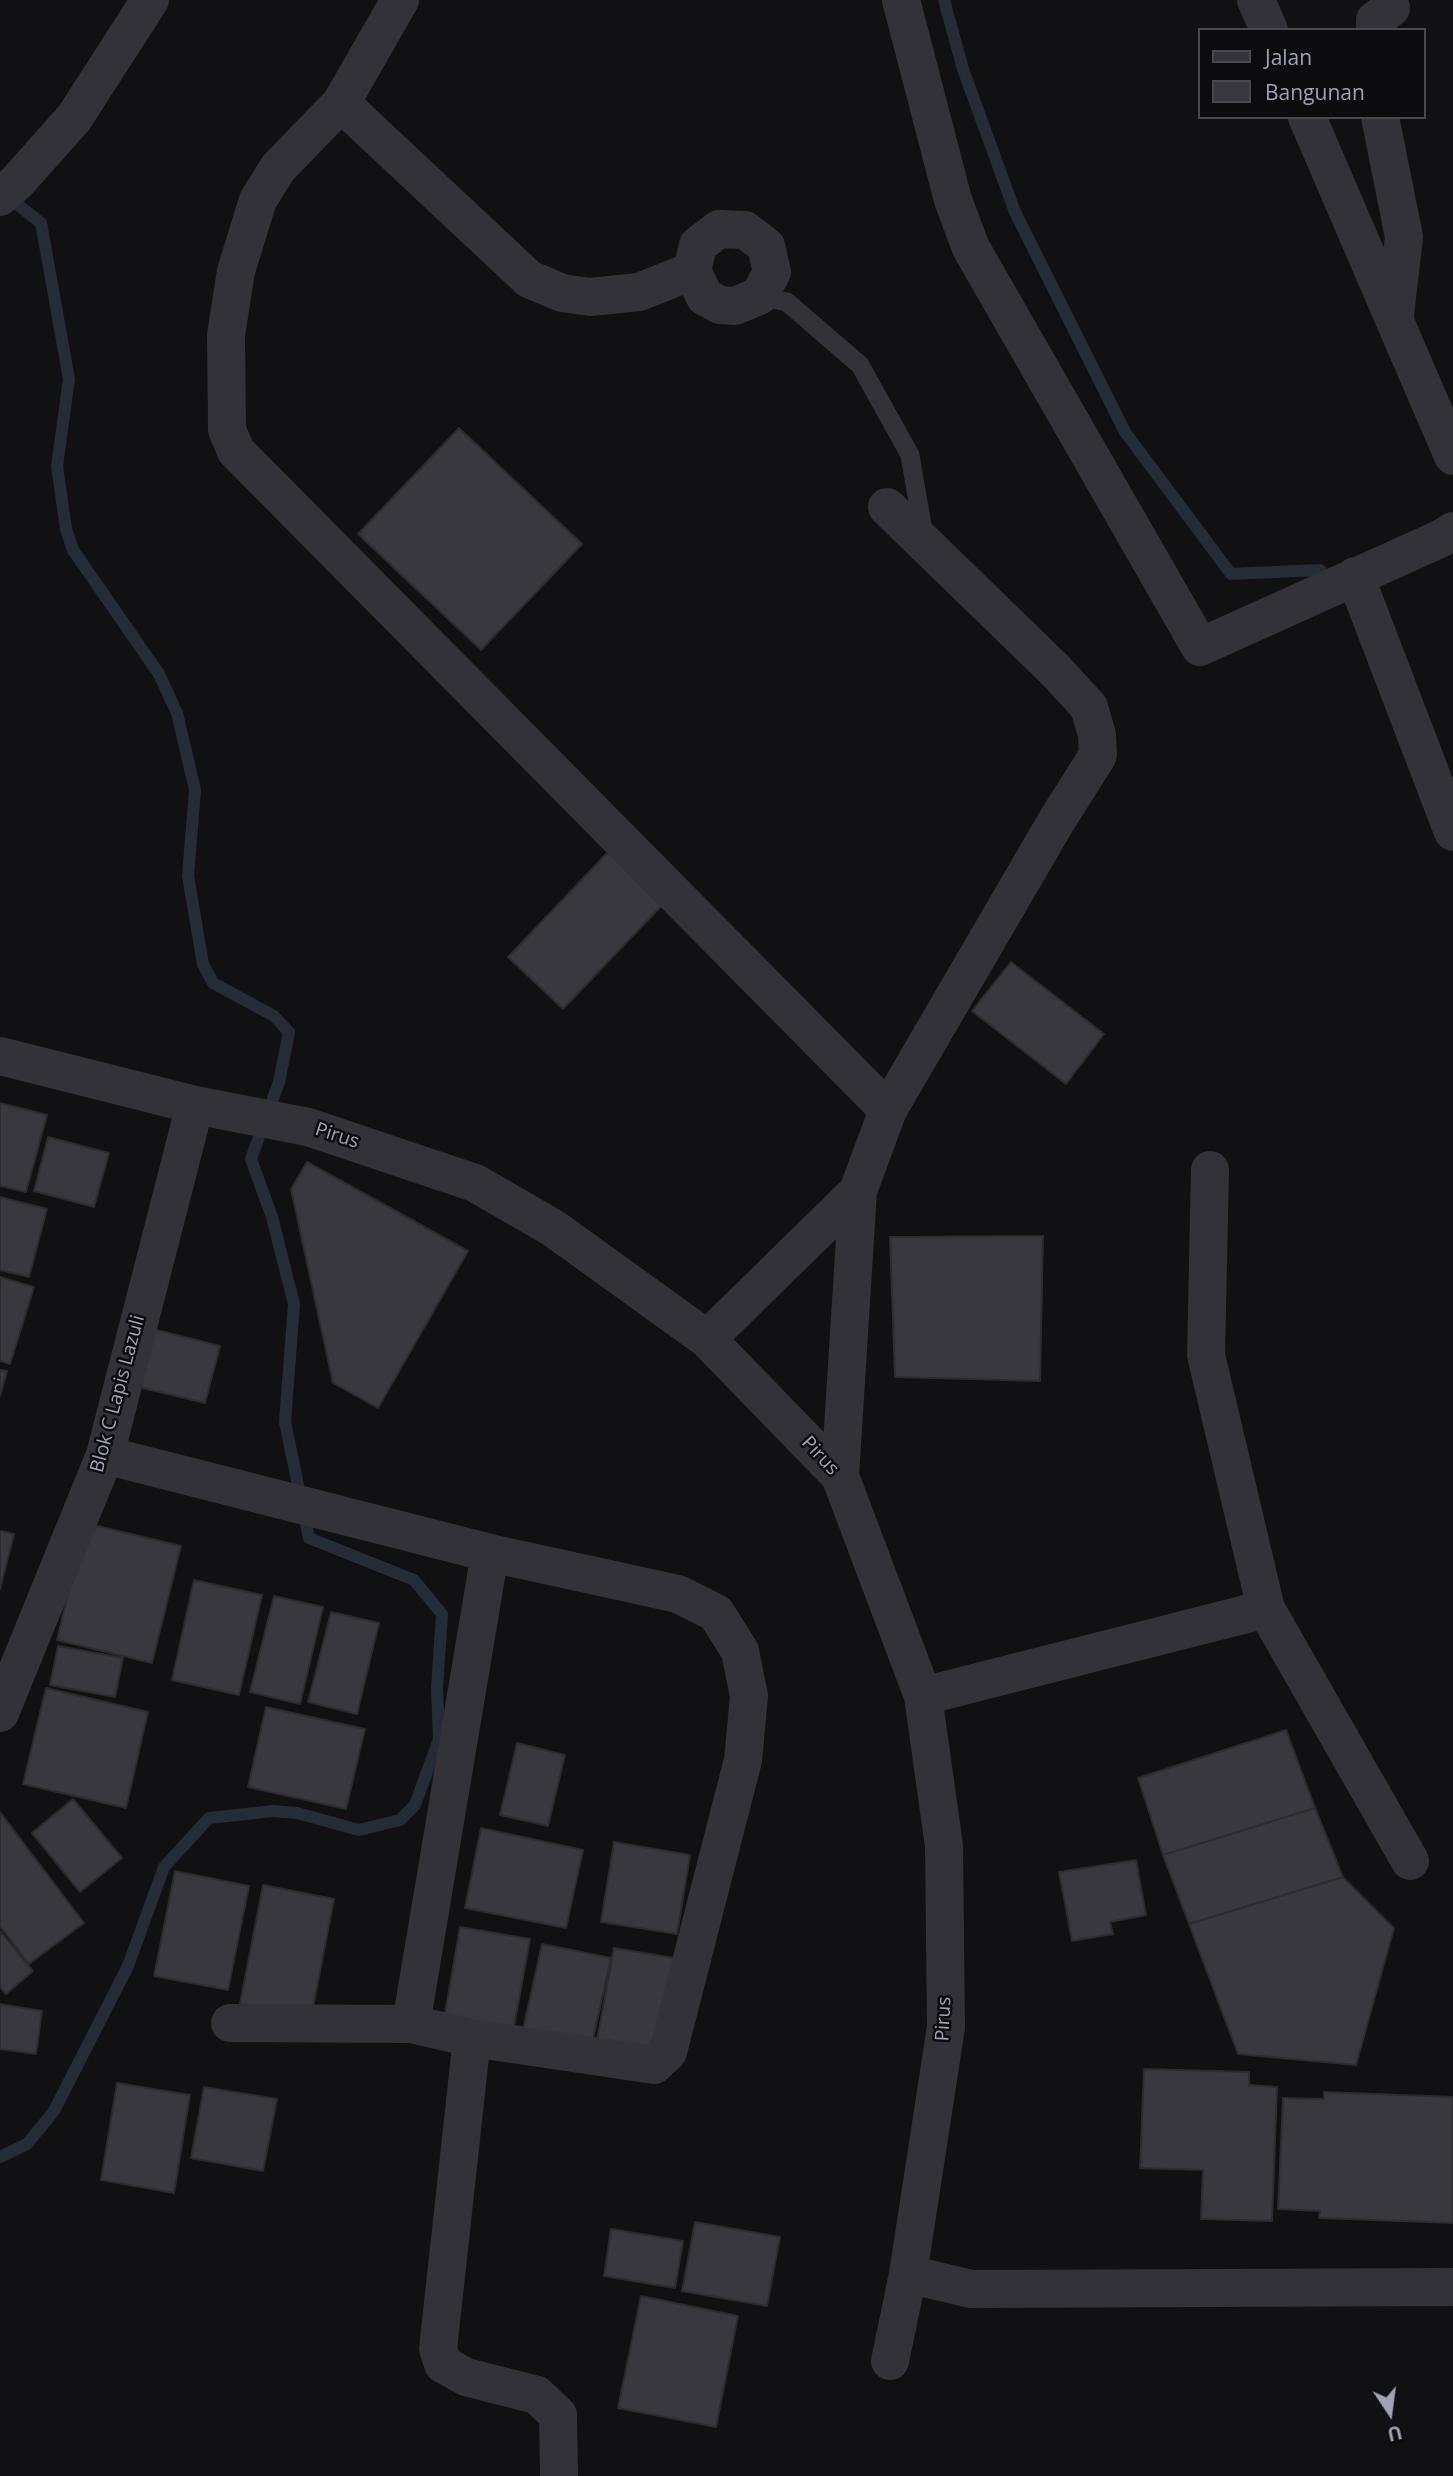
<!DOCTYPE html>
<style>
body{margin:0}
#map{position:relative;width:1453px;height:2476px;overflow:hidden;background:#111113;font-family:"Open Sans",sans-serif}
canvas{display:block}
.legend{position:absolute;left:1198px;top:28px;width:228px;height:91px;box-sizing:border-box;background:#0c0c0e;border:2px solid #484851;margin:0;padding:9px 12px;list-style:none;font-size:21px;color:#a1a3b5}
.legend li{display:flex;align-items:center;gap:14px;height:35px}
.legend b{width:35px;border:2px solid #484851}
.north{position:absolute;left:1355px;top:2378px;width:70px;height:70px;-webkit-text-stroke:5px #0c0c0e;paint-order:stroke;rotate:167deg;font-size:19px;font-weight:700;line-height:28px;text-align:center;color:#a1a3b5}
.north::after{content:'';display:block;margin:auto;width:24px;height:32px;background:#a1a3b5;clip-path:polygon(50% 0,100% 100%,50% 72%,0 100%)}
</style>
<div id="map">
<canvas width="1453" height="2476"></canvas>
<ul class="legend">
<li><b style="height:9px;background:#323238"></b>Jalan</li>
<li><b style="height:19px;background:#38383e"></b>Bangunan</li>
</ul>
<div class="north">U</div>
</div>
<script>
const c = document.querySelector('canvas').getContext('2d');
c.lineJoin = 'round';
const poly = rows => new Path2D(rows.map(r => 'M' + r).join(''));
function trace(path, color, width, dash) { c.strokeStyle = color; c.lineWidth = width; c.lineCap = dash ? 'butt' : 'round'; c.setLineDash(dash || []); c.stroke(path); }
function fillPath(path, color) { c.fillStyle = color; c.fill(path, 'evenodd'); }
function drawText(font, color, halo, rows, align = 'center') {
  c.font = font + ' "Open Sans",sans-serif'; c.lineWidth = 5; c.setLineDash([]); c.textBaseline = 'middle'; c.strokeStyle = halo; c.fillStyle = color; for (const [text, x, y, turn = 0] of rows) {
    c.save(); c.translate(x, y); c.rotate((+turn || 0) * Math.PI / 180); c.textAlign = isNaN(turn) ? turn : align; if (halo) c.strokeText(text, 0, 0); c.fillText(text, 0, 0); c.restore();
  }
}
trace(poly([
 [944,0,963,69,1015,212,1125,432,1231,574,1320,570,1332,583],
 [0,2157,27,2144,54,2111,128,1966,164,1867,209,1818,273,1811,297,1813,359,1830,400,1820,415,1805,439,1739,437,1688,442,1614,414,1580,309,1538,285,1422,294,1304,272,1217,251,1159,279,1082,289,1032,274,1016,213,983,203,964,188,876,195,790,177,713,159,674,73,550,66,529,57,466,69,379,41,223,8,197]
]), '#262c37', 12);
const building = poly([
 [459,428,582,544,481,650,358,534,459,428],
 [610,850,665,902,563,1009,508,957,610,850],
 [1011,962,1104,1034,1066,1084,972,1011,1011,962],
 [0,1103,47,1115,26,1192,0,1186,0,1103],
 [48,1137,109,1153,94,1207,34,1191,48,1137],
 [307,1162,468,1251,378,1408,333,1383,291,1189,307,1162],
 [0,1197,47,1209,29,1277,0,1270,0,1197],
 [1043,1236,1040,1381,895,1377,890,1237,1043,1236],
 [0,1277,34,1287,10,1364,0,1361,0,1277],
 [141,1326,220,1346,205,1403,126,1384,141,1326],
 [0,1370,7,1371,0,1396,0,1370],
 [85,1523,181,1546,152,1663,57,1640,85,1523],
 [0,1531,14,1534,0,1589,0,1531],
 [194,1580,262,1595,239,1695,172,1680,194,1580],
 [274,1596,323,1607,300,1704,250,1692,274,1596],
 [331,1612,379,1623,357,1714,308,1702,331,1612],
 [58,1646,123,1658,115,1697,50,1685,58,1646],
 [46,1688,148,1712,126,1808,23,1784,46,1688],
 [266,1707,365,1729,346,1809,248,1787,266,1707],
 [1286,1730,1315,1808,1163,1855,1138,1778,1286,1730],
 [517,1743,565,1755,548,1826,500,1815,517,1743],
 [73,1799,122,1858,80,1892,32,1833,73,1799],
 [1315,1808,1343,1877,1189,1924,1163,1855,1315,1808],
 [0,1812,84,1923,29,1964,0,1926,0,1812],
 [481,1828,583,1850,566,1928,465,1908,481,1828],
 [614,1842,690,1855,677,1934,601,1922,614,1842],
 [1136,1860,1146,1915,1110,1922,1113,1934,1072,1941,1059,1872,1136,1860],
 [175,1871,249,1886,228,1990,154,1976,175,1871],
 [1343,1877,1394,1928,1356,2065,1238,2054,1189,1924,1343,1877],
 [263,1885,334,1899,311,2018,240,2004,263,1885],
 [460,1927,530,1939,511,2043,442,2031,460,1927],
 [0,1931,33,1971,6,1994,0,1987,0,1931],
 [542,1944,611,1958,591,2048,522,2034,542,1944],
 [614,1948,674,1958,656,2061,595,2051,614,1948],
 [0,2004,42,2011,36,2054,0,2049,0,2004],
 [1144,2069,1249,2072,1249,2085,1277,2087,1272,2221,1201,2219,1203,2170,1140,2168,1144,2069],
 [117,2083,190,2095,174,2193,101,2180,117,2083],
 [204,2087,277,2099,263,2171,191,2158,204,2087],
 [1324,2092,1453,2097,1453,2223,1319,2218,1320,2211,1278,2209,1283,2098,1324,2099,1324,2092],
 [695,2222,780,2237,767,2306,682,2291,695,2222],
 [611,2229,683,2241,675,2288,604,2276,611,2229],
 [641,2296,738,2316,716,2427,618,2408,641,2296]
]);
fillPath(building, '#38383e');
trace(building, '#2c2b2f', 2);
trace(poly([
 [759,296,787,302,860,365,910,455,924,537]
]), '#323238', 19);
trace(poly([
 [400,0,341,103,278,168,258,200,236,271,226,335,227,430,236,451,888,1110,858,1191,707,1339],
 [901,0,953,200,971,248,1200,647,1442,538,1453,531],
 [1256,0,1269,30],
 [1375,30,1375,20,1391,8],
 [341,103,529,279,562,293,590,297,639,292,692,271],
 [1307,117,1453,456],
 [1380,117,1404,237,1395,315],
 [0,197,17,182,74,118,150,0],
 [719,229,745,230,766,246,772,272,759,296,735,306,720,305,705,297,692,271,698,245,719,229],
 [887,507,1056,671,1089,707,1097,735,1098,755,1057,820,888,1110],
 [1355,576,1453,832],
 [0,1056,195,1105,308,1127,475,1183,553,1228,707,1339,840,1476,923,1696,944,1846,946,2027,908,2274,890,2361],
 [1210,1170,1206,1355,1266,1609,1410,1861],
 [105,1455,490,1553,678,1594,716,1613,740,1651,749,1696,743,1760,668,2052,654,2065,472,2038,411,2024,230,2023],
 [840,1476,858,1191],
 [923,1696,1266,1609],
 [0,1713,105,1455,195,1105],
 [411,2024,490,1553],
 [472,2038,438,2349,443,2364,466,2377,537,2395,558,2415,559,2476],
 [908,2274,971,2289,1453,2287]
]), '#323238', 38);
drawText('19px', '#a1a3b5', '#0c0c0e', [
 ["Pirus",337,1136,18],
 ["Blok C Lapis Lazuli",118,1394,-75],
 ["Pirus",820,1456,47],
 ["Pirus",944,2019,-87]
]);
</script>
